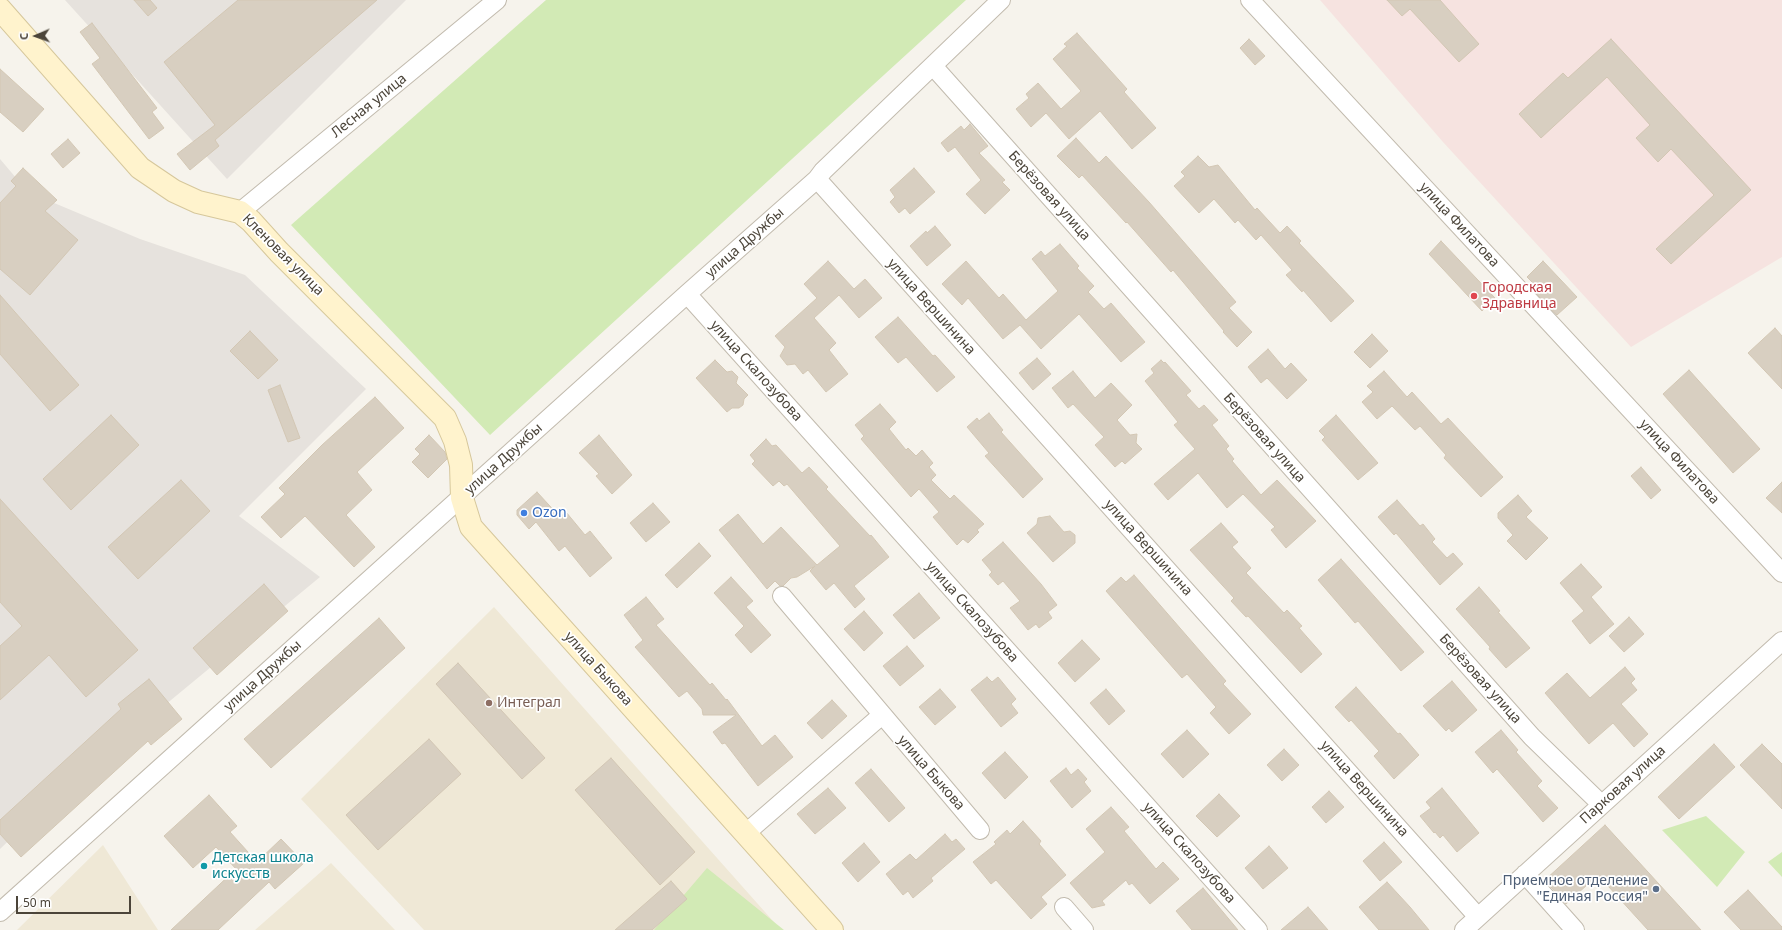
<!DOCTYPE html>
<meta charset="utf-8">
<style>
body{margin:0}
#map{position:relative;width:1782px;height:930px;overflow:hidden;background:#f6f3ec;font-family:"Noto Sans",sans-serif}
canvas{display:block}
.north{position:absolute;left:16px;top:16px;width:40px;height:40px;-webkit-text-stroke:3px #fff;paint-order:stroke;rotate:268deg;font-size:11px;font-weight:700;line-height:16px;text-align:center;color:#4b4439}
.north::after{content:'';display:block;margin:auto;width:14px;height:18px;background:#4b4439;clip-path:polygon(50% 0,100% 100%,50% 72%,0 100%)}
.scale{position:absolute;left:16px;top:896px;width:115px;height:18px;box-sizing:border-box;border:2px solid #4b4439;border-top:0;padding-left:5px;font-size:12px;line-height:14px;white-space:nowrap;color:#4b4439;-webkit-text-stroke:3px #fff;paint-order:stroke}
</style>
<div id="map">
<canvas width="1782" height="930"></canvas>
<div class="north">С</div>
<div class="scale">50 m</div>
</div>
<script>
const c = document.querySelector('canvas').getContext('2d');
c.lineJoin = 'round';
function fillPath(path, color) { c.fillStyle = color; c.fill(path, 'evenodd'); }
const poly = rows => new Path2D(rows.map(r => 'M' + r).join(''));
function trace(path, color, width, dash) { c.strokeStyle = color; c.lineWidth = width; c.lineCap = dash ? 'butt' : 'round'; c.setLineDash(dash || []); c.stroke(path); }
function drawText(font, color, halo, rows, align = 'center') {
  c.font = font + ' "Noto Sans",sans-serif'; c.lineWidth = 3.5; c.setLineDash([]); c.textBaseline = 'middle'; c.strokeStyle = halo; c.fillStyle = color; for (const [text, x, y, turn = 0] of rows) {
    c.save(); c.translate(x, y); c.rotate((+turn || 0) * Math.PI / 180); c.textAlign = isNaN(turn) ? turn : align; if (halo) c.strokeText(text, 0, 0); c.fillText(text, 0, 0); c.restore();
  }
}
fillPath(poly([
 [65,0,406,0,227,179],
 [0,159,28,192,140,239,245,275,366,389,239,516,320,577,56,795,0,849]
]), '#e6e2dd');
fillPath(poly([
 [494,607,781,930,424,930,301,799],
 [103,845,158,930,17,930],
 [331,863,395,930,255,930]
]), '#efe8d6');
fillPath(poly([
 [1320,0,1782,0,1782,257,1631,347,1443,142]
]), '#f6e3e0');
fillPath(poly([
 [546,0,966,0,490,435,291,225],
 [1706,816,1745,852,1717,887,1662,830],
 [1782,852,1782,877,1768,862],
 [707,868,784,930,654,930]
]), '#d2eab5');
const building = poly([
 [134,0,150,0,157,8,148,16,134,0],
 [238,0,377,0,215,140,219,146,190,170,177,154,215,125,164,62,238,0],
 [1387,0,1440,0,1479,44,1459,62,1410,9,1402,16,1387,0],
 [92,23,157,108,152,112,164,128,149,139,92,64,100,58,80,32,92,23],
 [1077,33,1127,89,1124,92,1156,128,1132,149,1100,111,1069,139,1046,113,1031,127,1016,109,1029,98,1026,94,1038,83,1061,109,1081,91,1053,59,1067,46,1064,44,1077,33],
 [1249,39,1265,56,1255,65,1240,48,1249,39],
 [1611,39,1751,190,1671,264,1656,249,1714,195,1671,149,1658,162,1636,138,1650,125,1607,77,1541,138,1519,114,1563,73,1568,78,1611,39],
 [0,69,44,109,23,132,0,112,0,69],
 [970,124,988,146,979,153,1005,180,1002,182,1010,190,985,214,966,194,981,180,955,147,948,152,941,143,961,126,964,130,970,124],
 [1076,138,1099,163,1106,156,1149,202,1236,302,1229,308,1252,332,1237,347,1223,332,1224,331,1173,270,1171,272,1127,222,1126,223,1082,175,1079,178,1057,156,1076,138],
 [68,139,80,153,63,168,51,154,68,139],
 [1198,156,1209,167,1218,165,1255,210,1257,208,1280,233,1287,226,1301,241,1299,243,1354,301,1331,322,1303,290,1302,292,1286,275,1292,270,1261,235,1256,240,1238,220,1235,223,1214,199,1199,213,1174,186,1185,176,1181,172,1198,156],
 [23,168,57,200,45,211,78,240,30,295,0,269,0,203,16,186,11,181,23,168],
 [914,168,935,192,910,214,905,208,899,213,890,202,895,197,890,190,914,168],
 [935,226,951,245,927,266,910,246,926,231,927,233,935,226],
 [1441,241,1495,298,1482,311,1429,254,1441,241],
 [1060,244,1079,266,1077,268,1094,286,1088,292,1104,309,1111,303,1145,342,1121,362,1079,314,1041,349,1020,325,1003,339,968,298,962,305,942,284,966,261,999,298,1003,294,1026,320,1058,291,1032,259,1041,251,1045,256,1060,244],
 [828,261,854,289,865,279,882,298,859,318,839,295,814,318,836,343,829,350,848,374,826,392,808,370,803,374,795,364,787,365,780,356,785,347,775,336,817,298,804,284,828,261],
 [1543,261,1577,297,1557,315,1536,293,1540,290,1527,277,1543,261],
 [0,295,79,385,50,411,0,354,0,295],
 [898,317,933,356,935,355,955,377,937,392,906,357,898,363,875,337,898,317],
 [1775,328,1782,336,1782,389,1748,353,1775,328],
 [250,331,278,360,258,379,230,351,250,331],
 [1372,334,1388,351,1370,368,1354,352,1372,334],
 [1268,349,1285,369,1291,363,1307,380,1287,399,1267,378,1261,383,1248,367,1268,349],
 [1037,358,1051,374,1033,390,1019,373,1037,358],
 [715,360,727,372,732,371,738,377,736,383,748,395,744,399,743,405,739,408,732,408,727,412,696,378,715,360],
 [1161,360,1164,363,1165,362,1191,391,1186,395,1199,409,1204,405,1218,420,1212,425,1229,446,1226,449,1234,459,1232,461,1261,495,1277,480,1316,521,1286,548,1271,530,1275,527,1243,494,1227,508,1198,473,1168,500,1154,484,1195,449,1174,425,1178,422,1145,381,1154,373,1151,369,1161,360],
 [1689,370,1760,449,1733,473,1663,394,1689,370],
 [1073,371,1095,398,1111,383,1132,405,1117,420,1130,435,1137,434,1136,443,1142,449,1125,464,1122,461,1115,467,1095,445,1104,437,1073,404,1068,408,1052,388,1073,371],
 [1384,371,1407,397,1412,392,1441,424,1448,418,1503,477,1481,497,1444,458,1446,455,1420,426,1415,430,1392,406,1377,419,1362,402,1373,392,1367,386,1384,371],
 [280,385,300,438,288,442,268,390,280,385],
 [375,397,404,428,357,472,372,490,346,515,375,547,354,567,305,516,281,538,261,517,285,494,279,488,322,445,375,397],
 [880,404,896,422,889,429,906,450,908,448,916,456,922,450,933,463,929,467,936,475,931,480,950,499,954,495,984,524,977,530,979,532,968,543,963,539,957,545,933,517,939,512,919,489,911,497,861,439,864,436,855,425,880,404],
 [989,413,1003,430,1001,432,1043,479,1023,498,985,456,989,453,967,427,977,418,979,421,989,413],
 [111,415,139,445,71,510,43,479,111,415],
 [1336,415,1378,463,1358,480,1322,440,1325,437,1319,431,1336,415],
 [429,435,445,452,447,459,428,478,412,462,420,454,415,449,429,435],
 [599,435,632,475,612,494,596,476,599,474,579,453,599,435],
 [766,439,772,446,776,445,802,473,809,467,828,487,826,489,870,536,871,535,889,557,854,586,865,599,855,608,834,583,826,590,810,571,815,566,797,577,791,578,783,586,780,586,775,581,767,589,719,530,738,514,763,544,781,527,817,565,840,546,787,484,784,486,779,481,773,486,752,464,755,461,750,455,766,439],
 [1641,467,1661,490,1651,499,1631,476,1641,467],
 [181,480,210,511,138,579,108,547,181,480],
 [1782,482,1782,513,1766,498,1782,482],
 [537,492,560,517,566,512,585,535,590,531,612,558,590,577,565,546,559,551,536,522,529,529,517,515,517,510,537,492],
 [1518,495,1532,511,1526,517,1548,538,1526,560,1507,541,1513,535,1498,518,1498,513,1518,495],
 [0,499,138,650,86,697,49,655,0,700,0,646,22,626,0,602,0,499],
 [1397,500,1420,526,1423,524,1435,539,1432,542,1447,558,1453,553,1463,564,1440,585,1396,533,1394,535,1378,517,1397,500],
 [653,503,670,522,646,542,630,523,653,503],
 [1050,516,1064,532,1070,531,1075,535,1075,543,1053,562,1027,533,1037,524,1038,518,1050,516],
 [1221,523,1238,542,1232,547,1251,568,1246,573,1284,613,1287,610,1302,626,1299,628,1322,654,1301,673,1248,616,1246,617,1231,601,1234,598,1190,550,1221,523],
 [1003,542,1041,584,1057,605,1048,612,1052,618,1039,628,1036,624,1028,630,1010,608,1020,601,1003,581,998,585,989,575,992,572,982,560,1003,542],
 [699,543,711,556,677,588,665,575,699,543],
 [1341,559,1424,652,1401,671,1358,621,1355,623,1318,580,1341,559],
 [1581,564,1602,587,1591,597,1614,624,1590,644,1572,621,1584,611,1560,583,1581,564],
 [1134,575,1226,681,1223,684,1251,714,1229,734,1210,713,1216,707,1187,674,1182,678,1106,591,1121,577,1126,582,1134,575],
 [731,577,753,601,746,607,771,635,751,653,735,635,744,626,714,593,731,577],
 [264,584,288,611,217,675,193,648,264,584],
 [1479,587,1500,611,1498,612,1530,648,1506,668,1489,649,1490,647,1456,609,1479,587],
 [919,593,940,618,914,639,893,615,919,593],
 [646,597,664,619,656,625,710,685,712,683,726,700,727,699,762,746,775,735,793,757,758,786,725,743,722,744,713,732,736,715,703,715,702,709,687,691,679,697,635,647,643,640,624,615,646,597],
 [864,611,883,633,864,651,844,629,864,611],
 [1629,617,1644,634,1624,652,1609,636,1629,617],
 [379,618,405,648,271,768,244,739,379,618],
 [1082,640,1100,659,1075,682,1058,663,1082,640],
 [907,646,924,666,900,686,883,666,907,646],
 [458,663,545,758,522,779,436,684,458,663],
 [1625,667,1635,679,1631,683,1637,690,1621,704,1648,734,1634,747,1613,723,1589,744,1545,693,1567,673,1590,698,1625,667],
 [987,677,992,682,998,677,1016,699,1011,704,1018,713,1001,727,971,690,987,677],
 [149,679,182,719,151,745,148,741,21,857,0,834,0,820,121,709,118,704,149,679],
 [1452,681,1477,710,1452,732,1449,728,1446,731,1423,706,1452,681],
 [1356,687,1398,734,1400,733,1419,755,1394,779,1374,756,1379,751,1351,720,1349,722,1335,707,1356,687],
 [940,689,956,707,935,725,919,707,940,689],
 [1106,689,1125,711,1109,725,1090,703,1106,689],
 [832,700,847,716,822,739,807,723,832,700],
 [1187,730,1209,754,1183,778,1161,754,1187,730],
 [1501,730,1518,750,1516,752,1542,781,1537,786,1558,808,1543,822,1497,769,1493,773,1475,752,1501,730],
 [429,739,461,774,378,850,346,815,429,739],
 [1714,744,1735,767,1679,819,1658,797,1714,744],
 [1762,744,1782,764,1782,809,1740,765,1762,744],
 [1284,749,1299,765,1282,781,1267,765,1284,749],
 [1005,752,1028,777,1005,799,982,773,1005,752],
 [611,758,695,852,660,885,575,790,611,758],
 [1066,768,1071,775,1078,769,1087,779,1084,782,1091,791,1072,808,1050,781,1066,768],
 [871,769,905,808,889,822,855,783,871,769],
 [828,788,846,808,815,834,797,814,828,788],
 [1442,788,1479,833,1457,852,1443,835,1440,838,1435,832,1434,833,1420,816,1431,808,1426,802,1442,788],
 [1329,791,1344,807,1326,823,1312,807,1329,791],
 [1219,794,1240,816,1217,837,1196,816,1219,794],
 [209,795,237,826,230,832,257,862,281,839,304,863,275,889,269,882,218,930,171,930,236,869,216,847,193,868,164,836,209,795],
 [1111,807,1129,827,1124,831,1156,869,1163,862,1179,879,1150,904,1132,883,1129,885,1126,880,1102,901,1105,905,1092,908,1070,883,1105,852,1086,829,1111,807],
 [1023,821,1041,841,1039,844,1066,875,1041,897,1047,904,1031,919,996,880,991,884,973,862,996,844,994,842,1007,830,1010,834,1023,821],
 [1605,825,1701,930,1648,930,1598,875,1566,904,1545,880,1605,825],
 [945,834,952,842,956,839,965,849,931,878,933,881,913,898,908,891,903,895,886,874,910,854,916,860,945,834],
 [1384,842,1402,862,1380,881,1363,861,1384,842],
 [864,843,880,862,858,882,842,863,864,843],
 [1269,846,1288,868,1263,889,1245,868,1269,846],
 [671,881,687,899,652,930,615,930,671,881],
 [1387,882,1410,907,1429,930,1379,930,1359,907,1387,882],
 [1203,888,1238,930,1192,930,1176,911,1203,888],
 [1748,890,1782,927,1782,930,1741,930,1724,912,1748,890],
 [1308,907,1328,930,1281,930,1308,907]
]);
fillPath(building, '#d8cfc1');
trace(building, '#d3c7b4', 1);
const street = poly([
 [1250,0,1782,573],
 [933,66,1532,737,1601,804],
 [817,179,1478,917],
 [240,212,497,0],
 [687,294,1258,930],
 [782,596,980,830],
 [746,833,882,715],
 [1525,874,1575,930],
 [1064,907,1084,930],
 [0,912,687,294,817,179,823,171,1001,0],
 [1464,930,1782,641]
]);
const secondary = poly([
 [0,9,140,168,174,191,198,202,240,212,251,221,279,252,445,418,455,441,461,465,462,498,471,527,832,930]
]);
trace(street, '#c2bbae', 20);
trace(secondary, '#d6c79b', 24);
trace(street, '#fff', 18);
trace(secondary, '#fff3cd', 22);
for (const [x, y, r, color] of [
 [1474,296,4,"#e0444e"],
 [524,513,4,"#3f7fe0"],
 [489,703,4,"#8d6e63"],
 [204,866,4,"#0f9aa8"],
 [1656,889,4,"#5c6f8a"]
]) { const dot = new Path2D(); dot.arc(x, y, r, 0, 2 * Math.PI); c.fillStyle = color; c.fill(dot); trace(dot, '#fff', 1.5); }
drawText('14px', '#4b4439', '#fff', [
 ["Лесная улица",369,106,-39],
 ["Берёзовая улица",1049,196,48],
 ["улица Филатова",1459,225,47],
 ["улица Дружбы",745,243,-41],
 ["Кленовая улица",283,255,45],
 ["улица Вершинина",931,307,48],
 ["улица Скалозубова",756,371,48],
 ["Берёзовая улица",1264,438,48],
 ["улица Дружбы",504,459,-42],
 ["улица Филатова",1679,462,47],
 ["улица Вершинина",1148,548,48],
 ["улица Скалозубова",972,612,48],
 ["улица Быкова",598,669,48],
 ["улица Дружбы",263,676,-42],
 ["Берёзовая улица",1480,679,48],
 ["улица Быкова",931,773,49],
 ["Парковая улица",1623,785,-42],
 ["улица Вершинина",1364,789,48],
 ["улица Скалозубова",1189,853,48]
]);
drawText('14px', '#be3a42', '#fff', [
 ["Городская",1482,288],
 ["Здравница",1482,304]
], 'left');
drawText('14px', '#366cbe', '#fff', [
 ["Ozon",532,513]
], 'left');
drawText('14px', '#785e54', '#fff', [
 ["Интеграл",497,703]
], 'left');
drawText('14px', '#0d838f', '#fff', [
 ["Детская школа",212,858],
 ["искусств",212,874]
], 'left');
drawText('14px', '#4e5e75', '#fff', [
 ["Приемное отделение",1648,881],
 ["\"Единая Россия\"",1648,897]
], 'right');
</script>
